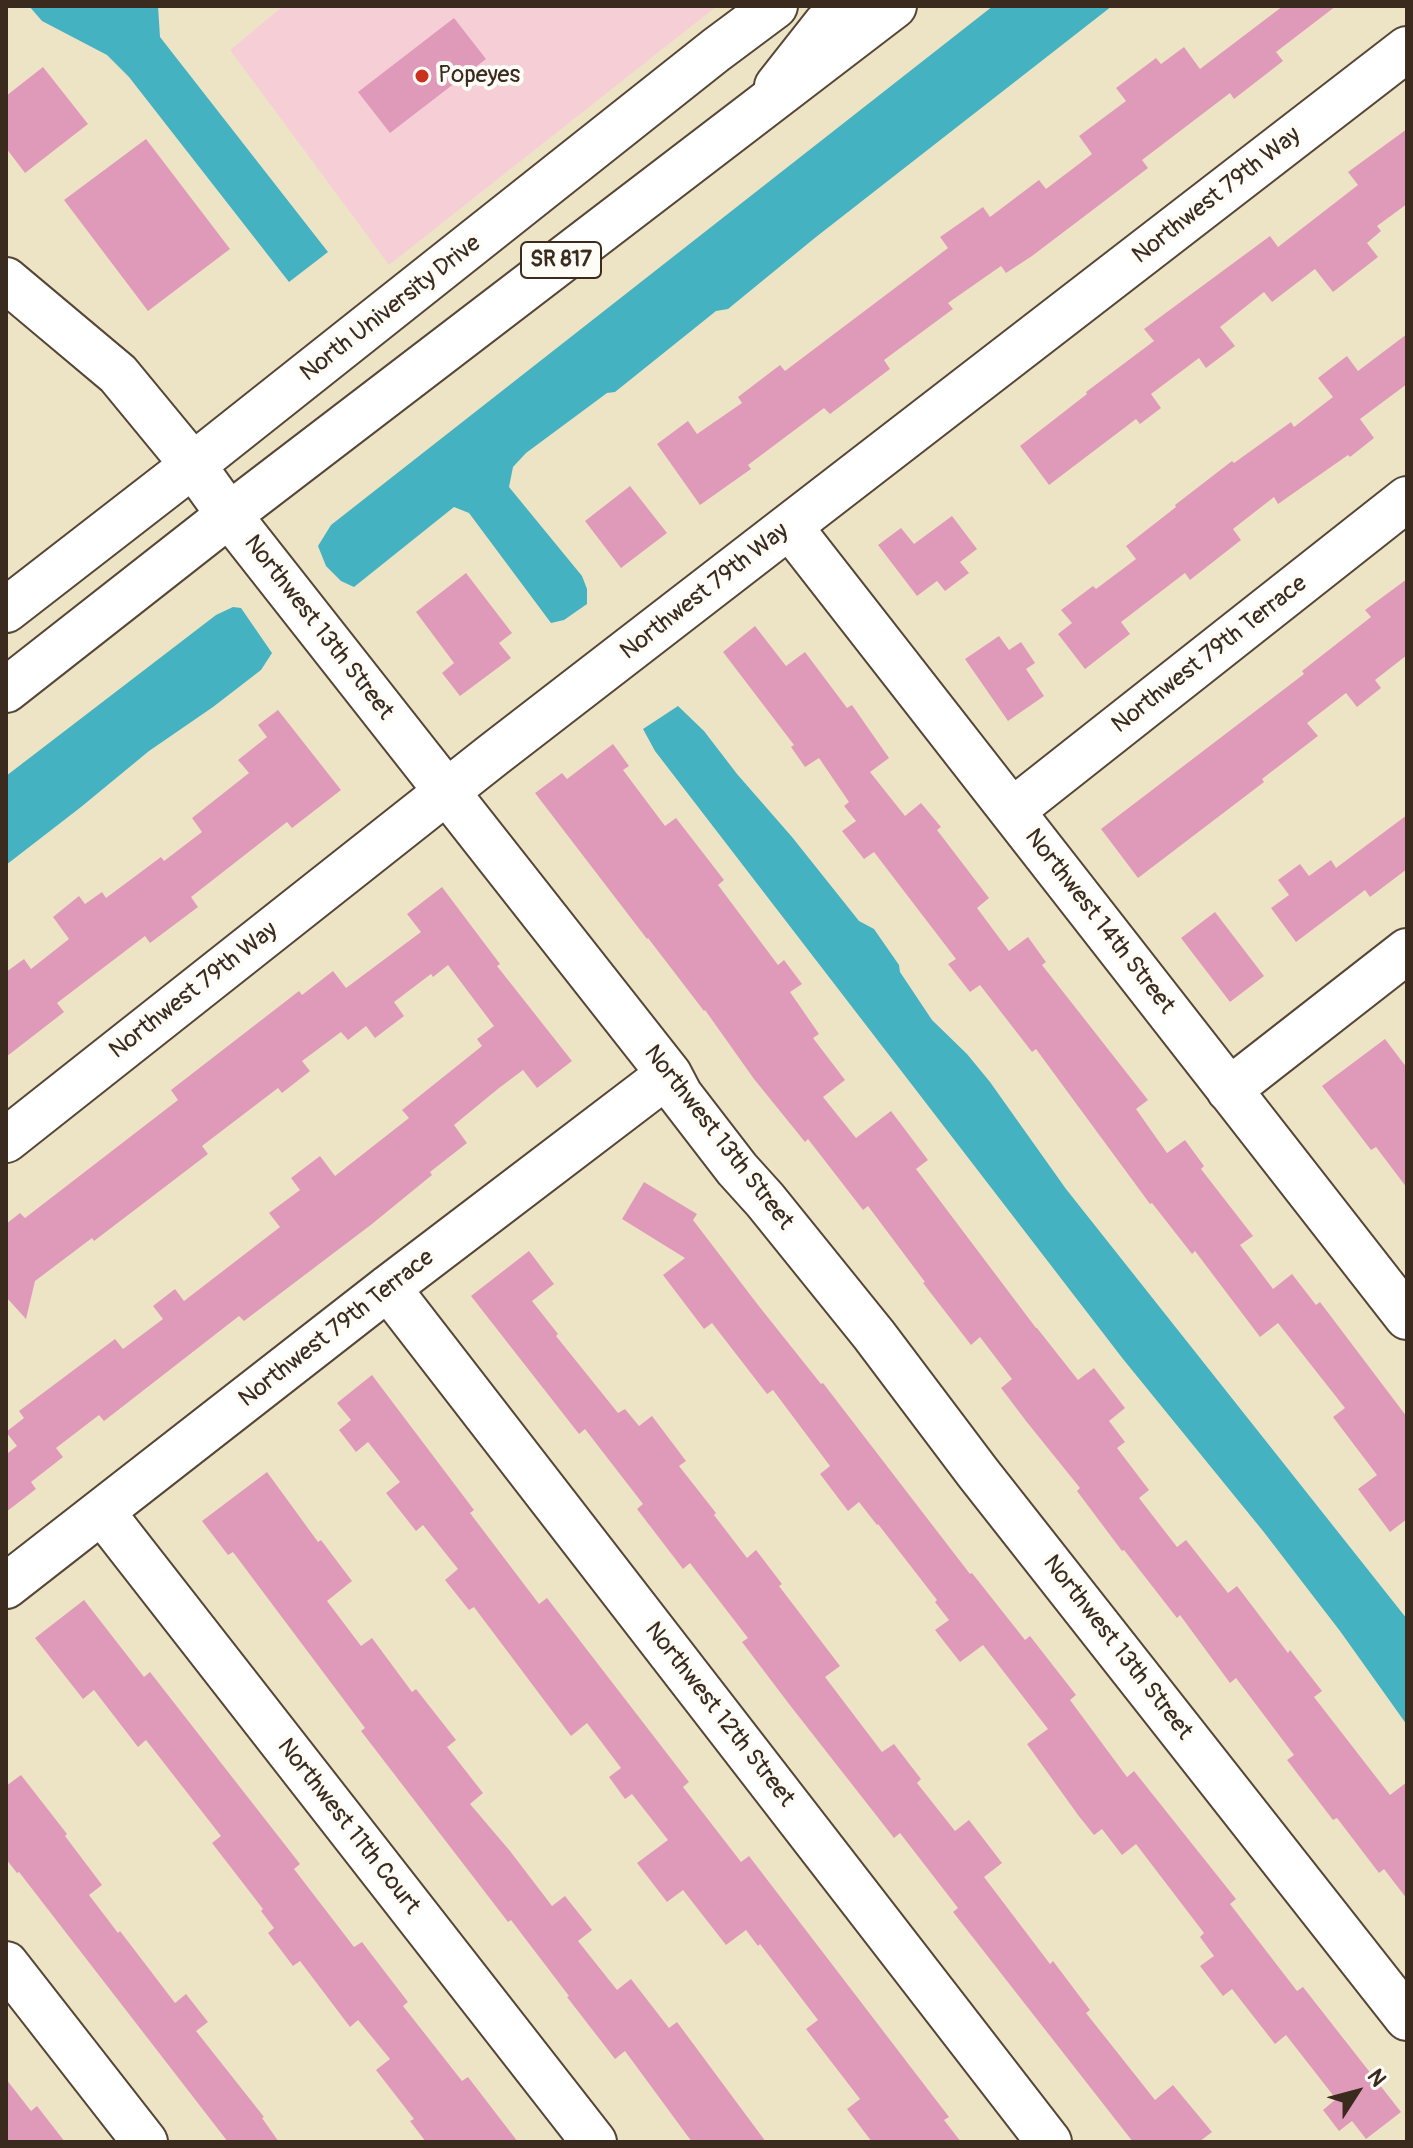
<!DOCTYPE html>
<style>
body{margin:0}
#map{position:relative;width:1413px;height:2148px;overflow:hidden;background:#ede4c6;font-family:Pangolin,sans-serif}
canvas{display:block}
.frame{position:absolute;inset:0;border:8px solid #3b2a1e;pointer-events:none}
.north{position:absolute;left:1317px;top:2052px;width:80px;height:80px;-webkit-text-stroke:6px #fdfcf7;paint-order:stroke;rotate:54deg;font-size:22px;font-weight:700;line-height:32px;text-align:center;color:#3b2a1e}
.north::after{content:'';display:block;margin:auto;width:28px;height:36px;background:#3b2a1e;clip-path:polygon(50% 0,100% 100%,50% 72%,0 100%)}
</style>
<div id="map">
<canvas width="1413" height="2148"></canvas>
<div class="frame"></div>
<div class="north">N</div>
</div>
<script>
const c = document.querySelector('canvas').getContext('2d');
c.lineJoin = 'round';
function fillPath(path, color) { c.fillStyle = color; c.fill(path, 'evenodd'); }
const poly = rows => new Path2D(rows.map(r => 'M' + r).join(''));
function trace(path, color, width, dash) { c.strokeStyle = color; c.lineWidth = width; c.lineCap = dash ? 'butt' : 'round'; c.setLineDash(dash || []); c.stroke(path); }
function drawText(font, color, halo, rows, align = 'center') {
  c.font = font + ' Pangolin,sans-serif'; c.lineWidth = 8; c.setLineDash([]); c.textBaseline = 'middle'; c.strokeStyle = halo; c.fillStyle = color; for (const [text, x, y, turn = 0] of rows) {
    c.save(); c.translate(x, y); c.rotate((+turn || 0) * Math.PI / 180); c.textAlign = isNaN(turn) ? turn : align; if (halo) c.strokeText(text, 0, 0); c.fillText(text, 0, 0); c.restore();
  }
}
fillPath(poly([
 [283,6,717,6,389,265,230,50]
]), '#f6cfd6');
fillPath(poly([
 [29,6,158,6,160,37,328,252,289,282,129,77,107,55,42,21],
 [993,6,1112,6,816,237,728,309,716,311,615,392,607,393,526,453,513,467,509,487,582,576,587,589,587,604,564,620,551,623,469,513,454,507,354,587,341,581,326,566,318,546,331,525],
 [233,607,241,608,272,653,261,670,213,707,149,751,81,807,6,865,6,776,216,615],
 [678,706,704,731,737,774,792,837,859,921,874,929,899,965,900,972,932,1020,967,1054,990,1082,1066,1189,1407,1619,1407,1725,1340,1631,1263,1531,1123,1359,655,751,643,729]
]), '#44b2c1');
fillPath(poly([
 [1283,6,1336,6,1276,52,1283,61,1234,99,1230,93,1142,160,1148,168,1032,256,1006,273,1001,266,948,303,953,309,884,360,890,369,830,414,824,408,748,465,751,469,700,505,657,444,688,421,697,434,742,403,738,397,780,365,785,371,948,248,940,237,983,207,990,217,1039,180,1046,189,1092,154,1079,136,1126,101,1116,88,1156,58,1161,64,1184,47,1200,69],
 [454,18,486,59,390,133,358,92],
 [43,67,88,124,25,173,6,148,6,96],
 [1407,129,1407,204,1377,226,1381,231,1367,243,1378,257,1333,292,1315,269,1272,302,1264,292,1220,327,1235,346,1206,368,1199,358,1151,394,1161,408,1140,424,1136,419,1049,485,1020,446,1087,394,1086,392,1154,341,1144,329,1270,236,1278,247,1358,185,1348,172],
 [146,139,230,249,148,311,64,200],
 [1407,334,1407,384,1360,419,1374,438,1350,457,1348,455,1278,504,1274,497,1233,529,1241,540,1190,580,1185,573,1121,622,1130,634,1085,669,1058,634,1072,623,1061,610,1093,586,1096,589,1136,559,1126,546,1176,507,1175,505,1232,461,1234,463,1291,422,1294,427,1333,397,1318,378,1347,356,1358,371],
 [630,486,667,533,621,568,585,521],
 [952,516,977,549,960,562,969,573,945,591,937,581,917,596,878,545,901,528,914,544],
 [466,573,512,633,499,643,511,658,460,696,442,673,454,663,416,612],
 [1407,579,1407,655,1375,680,1381,688,1357,707,1346,693,1307,723,1318,736,1262,779,1264,782,1138,878,1101,829,1304,674,1302,671,1371,617,1365,610],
 [755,626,786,666,805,652,847,708,852,705,889,758,870,772,905,816,921,803,941,827,937,830,989,898,977,908,1009,951,1028,937,1046,962,1042,965,1148,1100,1136,1109,1167,1153,1185,1140,1204,1166,1201,1169,1253,1236,1240,1245,1273,1289,1292,1274,1316,1305,1320,1302,1407,1417,1407,1519,1390,1532,1358,1489,1377,1475,1333,1417,1345,1408,1278,1323,1260,1337,1195,1251,1192,1254,1152,1203,1150,1204,1036,1049,1032,1052,980,985,970,992,948,964,956,959,874,852,864,859,842,831,856,821,844,806,849,802,819,758,805,767,791,747,794,745,723,652],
 [999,636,1009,650,1021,642,1035,663,1026,669,1044,696,1008,721,965,659],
 [278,710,341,790,292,828,287,822,191,897,198,907,150,943,145,936,57,1003,64,1012,6,1057,6,972,24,959,31,969,69,939,53,917,79,896,85,904,102,892,106,898,161,857,164,861,202,832,192,818,249,773,238,760,267,737,258,725],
 [613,744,629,766,623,770,665,826,676,818,724,880,718,885,778,965,784,960,802,984,790,992,819,1034,813,1038,845,1080,823,1097,856,1138,891,1111,928,1160,916,1169,1036,1328,1037,1328,1078,1380,1094,1368,1125,1408,1109,1421,1125,1442,1117,1448,1149,1490,1139,1498,1177,1547,1186,1540,1228,1593,1237,1586,1288,1653,1290,1650,1322,1691,1314,1697,1390,1795,1407,1782,1407,1899,1384,1869,1379,1873,1337,1818,1333,1820,1287,1760,1294,1755,1236,1678,1230,1683,1180,1615,1177,1618,1124,1550,1122,1551,1077,1491,1080,1488,1026,1421,1001,1388,1012,1379,980,1337,971,1345,923,1283,925,1282,868,1206,863,1210,808,1139,805,1142,754,1079,705,1010,704,1011,648,938,647,939,535,793,562,773,567,779],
 [1407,815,1407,869,1370,897,1365,890,1296,942,1271,908,1289,895,1278,880,1300,864,1309,876,1331,860,1336,868],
 [442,887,500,964,497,966,572,1061,537,1088,523,1070,499,1088,454,1125,467,1143,430,1172,432,1175,372,1224,244,1321,239,1316,104,1421,99,1415,56,1448,63,1457,31,1482,36,1489,6,1512,6,1450,8,1453,17,1446,6,1432,24,1418,19,1411,115,1339,123,1349,163,1319,153,1306,175,1289,184,1301,280,1227,269,1213,300,1190,291,1178,320,1156,335,1176,409,1118,402,1110,482,1046,477,1039,494,1026,448,965,433,977,431,974,394,1002,404,1016,375,1038,366,1026,348,1040,341,1032,302,1061,310,1071,282,1093,278,1088,202,1146,208,1154,94,1241,92,1238,35,1281,26,1319,6,1297,6,1224,20,1213,25,1218,178,1100,171,1090,299,991,302,995,333,971,346,988,421,932,407,914],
 [1215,912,1264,976,1230,1002,1181,938],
 [1385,1039,1407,1068,1407,1188,1376,1147,1371,1150,1322,1086],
 [644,1182,697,1214,693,1220,758,1305,821,1384,823,1383,970,1574,972,1573,1025,1640,1030,1636,1076,1695,1070,1700,1127,1777,1134,1771,1236,1899,1230,1904,1297,1991,1303,1987,1401,2112,1366,2139,1352,2121,1339,2131,1323,2110,1336,2099,1286,2035,1275,2044,1232,1989,1223,1996,1200,1966,1214,1956,1200,1937,1204,1933,1136,1844,1122,1855,1102,1829,1094,1835,1078,1815,1027,1744,1048,1729,983,1645,960,1662,935,1630,949,1620,935,1602,937,1600,878,1524,877,1525,859,1502,848,1511,820,1474,830,1466,773,1390,767,1394,712,1323,704,1329,663,1275,685,1258,622,1219],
 [529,1251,554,1284,532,1301,558,1334,556,1336,618,1413,625,1409,639,1426,652,1416,686,1461,679,1466,716,1513,714,1515,747,1558,756,1550,782,1584,779,1586,840,1666,825,1677,882,1752,894,1744,921,1779,917,1783,955,1831,969,1820,1002,1863,984,1877,1050,1964,1053,1961,1090,2010,1086,2013,1155,2100,1173,2085,1212,2132,1199,2142,1133,2142,953,1912,958,1908,900,1833,894,1838,789,1704,742,1642,748,1638,690,1563,683,1569,637,1509,643,1504,585,1429,579,1434,471,1296],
 [372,1375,474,1510,470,1513,539,1604,547,1598,689,1782,683,1787,741,1862,749,1856,949,2117,944,2120,961,2142,872,2142,847,2109,860,2099,806,2029,818,2020,760,1944,758,1946,746,1930,726,1945,683,1890,667,1902,637,1863,668,1840,632,1794,625,1799,609,1777,621,1768,587,1723,571,1736,474,1607,469,1610,445,1580,458,1569,423,1525,416,1531,386,1493,400,1482,368,1442,356,1452,339,1430,351,1420,337,1403],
 [267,1472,318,1542,321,1540,352,1581,327,1601,361,1646,372,1638,412,1692,416,1689,456,1740,447,1747,483,1793,470,1804,510,1851,552,1906,565,1896,592,1930,578,1941,617,1990,631,1979,669,2028,677,2022,766,2142,692,2142,625,2051,615,2059,567,1997,569,1996,511,1920,508,1922,361,1731,365,1728,233,1552,228,1555,202,1521],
 [84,1600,144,1677,150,1672,300,1864,294,1869,354,1947,362,1942,408,2002,403,2006,462,2081,468,2077,518,2142,426,2142,410,2121,414,2119,376,2070,390,2059,358,2020,350,2027,300,1961,293,1966,268,1933,274,1928,261,1911,263,1909,212,1843,221,1836,146,1740,138,1747,94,1690,83,1699,35,1638],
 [21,1775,67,1834,65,1836,102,1885,89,1895,118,1933,120,1931,175,2003,186,1994,208,2022,196,2031,264,2117,262,2118,279,2142,228,2142,19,1872,17,1873,6,1859,6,1786],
 [6,2079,31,2111,37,2106,65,2142,6,2142]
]), '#e09ab9');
const minor = poly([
 [777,86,825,25,848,6],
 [6,280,118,374,193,465,229,515,669,1074,680,1095,737,1169,765,1200,874,1335,978,1473,1407,2018],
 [790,527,1407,1317],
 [1013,810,1407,499],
 [1229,1090,1407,951],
 [6,1140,493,755,1407,49],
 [388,1288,1049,2142],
 [102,1512,594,2142],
 [6,1586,388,1288,669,1074],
 [6,1964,145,2142]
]);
const major = poly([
 [6,610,193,465,716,50,775,6],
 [6,690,229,515,894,6]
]);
trace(minor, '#564637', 48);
trace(major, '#564637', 48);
trace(minor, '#fff', 44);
trace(major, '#fff', 44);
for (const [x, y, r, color] of [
 [422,76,8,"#c8321e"]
]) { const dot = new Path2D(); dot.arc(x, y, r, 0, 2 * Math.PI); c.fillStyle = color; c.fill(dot); trace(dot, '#fdfcf7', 3); }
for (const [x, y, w] of [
 [561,260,80]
]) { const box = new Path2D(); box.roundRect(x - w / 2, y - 18, w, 36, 6); c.fillStyle = '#fdfcf7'; c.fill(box); trace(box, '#3b2a1e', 2); }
drawText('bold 22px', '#3b2a1e', null, [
 ["SR 817",561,260]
]);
drawText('24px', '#3b2a1e', '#fdfcf7', [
 ["Popeyes",438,76]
], 'left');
drawText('24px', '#3b2a1e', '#fdfcf7', [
 ["Northwest 79th Way",1217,196,-38],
 ["North University Drive",391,309,-38],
 ["Northwest 79th Way",705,592,-38],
 ["Northwest 13th Street",318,628,52],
 ["Northwest 79th Terrace",1210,655,-38],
 ["Northwest 14th Street",1099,922,52],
 ["Northwest 79th Way",194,991,-38],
 ["Northwest 13th Street",718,1138,52],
 ["Northwest 79th Terrace",337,1329,-38],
 ["Northwest 13th Street",1117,1648,52],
 ["Northwest 12th Street",719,1715,52],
 ["Northwest 11th Court",348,1827,52]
]);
</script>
